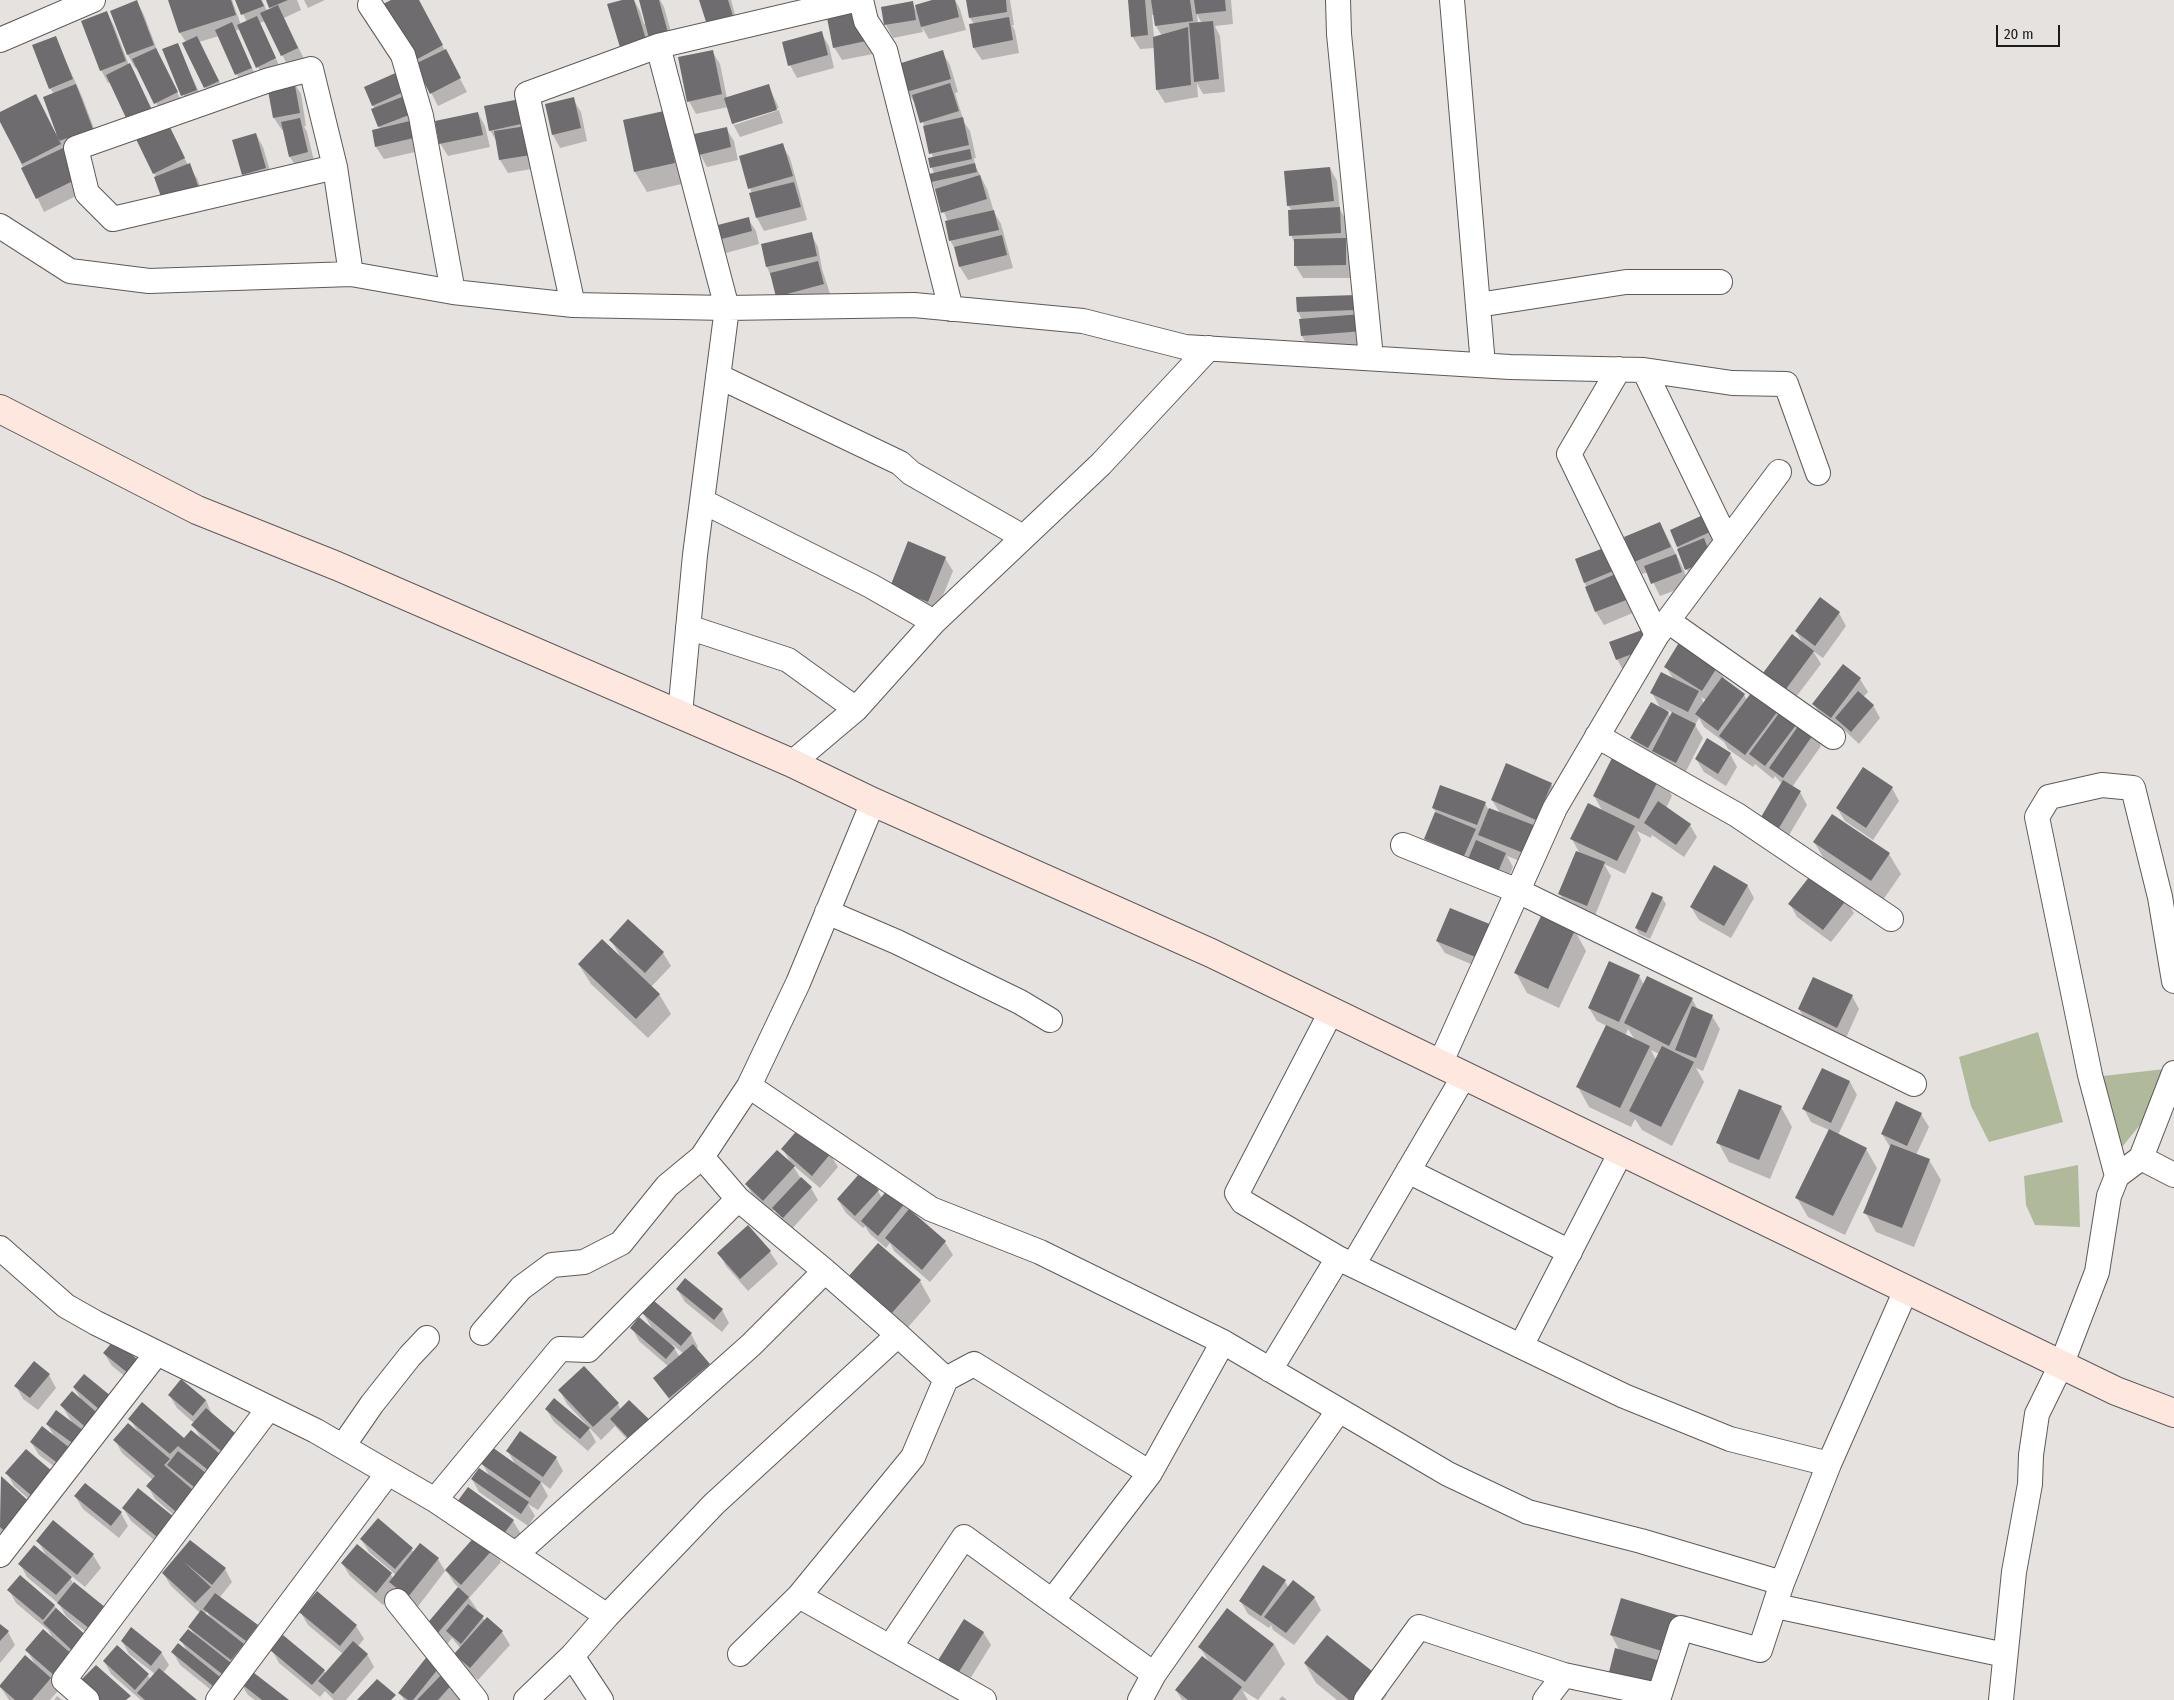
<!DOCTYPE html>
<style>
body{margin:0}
#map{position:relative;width:2174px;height:1700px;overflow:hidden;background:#e5e2e0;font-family:"Fira Sans Condensed",sans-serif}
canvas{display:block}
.scale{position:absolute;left:1996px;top:25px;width:64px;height:22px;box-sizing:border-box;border:2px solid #1d1c1b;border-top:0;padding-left:6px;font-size:15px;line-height:18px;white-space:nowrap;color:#1d1c1b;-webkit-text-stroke:4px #e5e2e0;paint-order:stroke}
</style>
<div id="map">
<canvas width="2174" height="1700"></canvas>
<div class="scale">20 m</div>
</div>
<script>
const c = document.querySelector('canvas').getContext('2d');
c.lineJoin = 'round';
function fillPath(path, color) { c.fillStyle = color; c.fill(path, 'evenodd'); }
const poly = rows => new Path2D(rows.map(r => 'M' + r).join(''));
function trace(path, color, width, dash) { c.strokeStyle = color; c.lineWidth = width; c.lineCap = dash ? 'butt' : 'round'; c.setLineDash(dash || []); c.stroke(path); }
fillPath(poly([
 [2038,1032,2063,1122,1989,1142,1971,1106,1959,1057],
 [2165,1069,2148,1115,2118,1152,2103,1076],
 [2078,1165,2080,1227,2035,1225,2026,1205,2024,1176]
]), '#b0ba9b');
fillPath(poly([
 [169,0,232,0,241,25,247,22,236,0,262,0,267,11,271,9,267,0,297,0,301,10,284,18,305,61,289,68,265,21,260,23,282,72,264,80,240,29,235,31,258,81,243,87,219,36,199,42,226,94,213,101,184,44,186,42,180,33],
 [304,0,325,0,308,8],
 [394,0,418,0,467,92,438,106,417,65],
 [626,0,634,0,640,11,644,24,646,23,640,0,660,0,664,7,673,39,655,59],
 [701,0,731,0,741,36],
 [937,0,955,0,960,9,966,30,929,39,922,27,923,32,893,38,886,25,883,8,912,3,917,11],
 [967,0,1010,0,1014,25,1012,25,1015,31,1019,53,982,60,974,48,974,24,970,18],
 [1129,0,1231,0,1233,24,1215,26,1220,36,1225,92,1203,94,1197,83,1198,97,1165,103,1157,90,1155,48,1140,49,1132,36],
 [1197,14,1202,24,1198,24],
 [1152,15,1154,15,1156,26,1162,36,1154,38],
 [137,2,144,15,160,58,184,106,163,116,138,67,135,68,128,55,112,12],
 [107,13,114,26,129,65,158,121,136,132,111,82,108,83,101,70],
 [866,21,873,54,842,60,834,47],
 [821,33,829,46,834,68,797,78,790,65],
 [55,37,83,99,99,142,66,154,84,192,44,212,0,119,0,114,58,134,54,94,50,88],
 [177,44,204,103,190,109,164,50],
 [712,51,720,64,727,98,768,85,779,108,734,122,734,125,779,110,783,123,740,137,733,124,728,107,696,114,689,101],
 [942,52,950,65,958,92,955,93,964,122,970,131,976,158,974,158,975,165,987,189,994,212,1001,224,1013,268,968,280,960,267,956,251,950,240,948,222,932,182,930,174,934,174,929,159,933,158,925,128,916,104,907,92],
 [399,73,424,150,384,159,376,147,380,129,373,105],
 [293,81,301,94,306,126,304,126,307,132,315,165,298,169,290,157,284,130,282,130,274,118],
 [525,99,544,167,508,173,500,160,497,142,490,130],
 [573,99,581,112,587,141,560,148,553,135],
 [478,113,485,126,490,147,448,156,440,143],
 [663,113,686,183,647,192,635,172,624,121],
 [166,121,188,165,197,178,207,204,156,177,154,173],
 [726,128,734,141,738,160,707,167,700,154],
 [256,134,263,147,273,181,251,187,243,174],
 [782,145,790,158,807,220,764,231,757,218,752,194,740,157],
 [1330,168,1337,181,1340,210,1347,221,1353,278,1303,278,1295,265,1295,244,1291,235,1292,211,1288,205],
 [748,219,756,231,759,244,726,253,719,240],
 [811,234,818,247,822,269,831,297,785,309,767,267,762,245],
 [1355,297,1370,344,1309,348,1302,336,1302,320,1298,312],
 [1702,517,1717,545,1694,582,1687,570,1671,531],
 [1660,523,1683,568,1689,585,1660,596,1648,572,1642,574,1625,538],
 [1609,547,1635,612,1604,625,1596,612,1576,560],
 [945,558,953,571,935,615,898,600],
 [1839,613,1846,626,1823,658,1813,651,1821,664,1793,701,1772,686,1765,673,1803,644,1796,631],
 [1649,645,1624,672,1617,659],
 [1843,666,1860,679,1868,692,1863,697,1873,705,1880,718,1859,744,1841,727,1838,730,1821,717,1814,704],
 [1666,667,1717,667,1725,680,1744,695,1747,700,1754,691,1814,733,1821,746,1792,787,1800,792,1807,805,1786,840,1770,830,1762,817,1782,784,1775,776,1773,779,1755,764,1753,767,1728,749,1724,742,1704,727,1699,718,1695,725,1703,738,1684,775,1639,751,1632,738,1661,709,1652,693,1674,680],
 [1701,697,1707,701,1704,704],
 [1666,709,1673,713,1671,718],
 [1730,754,1737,767,1726,786,1704,772,1696,759],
 [1661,776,1672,796,1666,808,1690,825,1697,837,1684,857,1652,835,1651,838,1637,831,1641,840,1625,874,1604,864,1611,876,1594,918,1567,907,1560,894,1580,854,1572,839,1603,812,1594,796],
 [1551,784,1559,797,1533,866,1507,856,1513,867,1506,884,1433,852,1425,839,1436,812,1433,808,1485,803,1488,809,1500,813,1492,800],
 [1892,788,1899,801,1873,840,1845,821,1837,808],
 [1832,816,1889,854,1901,874,1883,900,1826,862,1814,842],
 [1747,885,1754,898,1731,938,1699,920,1691,907],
 [1662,898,1666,904,1650,939,1639,934,1636,928],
 [1846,900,1854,913,1831,942,1797,917,1790,904],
 [1450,909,1485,970,1445,953,1437,941],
 [628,921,663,953,671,966,651,987,659,994,671,1014,648,1038,591,984,579,965,621,958,611,940],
 [1575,931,1586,951,1559,1008,1527,993,1516,973],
 [1639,976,1644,985,1692,999,1698,1010,1712,1016,1720,1029,1703,1071,1696,1068,1704,1082,1672,1146,1642,1130,1635,1119,1631,1127,1589,1107,1578,1087,1607,1026,1597,1021,1589,1008],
 [1628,1029,1635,1040,1625,1036],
 [1651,1050,1659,1054,1656,1060],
 [1852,996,1859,1009,1845,1040,1806,1022,1799,1009],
 [1823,1069,1850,1082,1857,1095,1838,1135,1866,1149,1877,1168,1845,1235,1808,1217,1797,1198,1829,1130,1811,1122,1804,1109],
 [1781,1107,1792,1127,1770,1179,1729,1162,1718,1142],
 [1921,1114,1929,1127,1916,1155,1929,1160,1941,1180,1914,1247,1876,1232,1865,1212,1890,1147,1882,1134],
 [783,1149,830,1154,838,1167,820,1188,792,1164,801,1179,811,1188,818,1200,791,1230,781,1221,774,1210,771,1213,754,1197,746,1184,791,1164],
 [878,1191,882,1198,905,1203,911,1212,945,1242,953,1255,930,1282,894,1251,890,1243,886,1248,870,1234,865,1226,863,1228,846,1213,838,1200],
 [748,1227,770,1252,778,1264,748,1291,726,1266,719,1253],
 [920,1281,931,1301,902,1334,860,1298],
 [677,1289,722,1310,729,1323,722,1332,685,1302],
 [643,1313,691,1334,698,1347,696,1349,716,1378,677,1410,654,1379,669,1367,639,1341,632,1328,653,1330],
 [672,1344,684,1354,680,1358],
 [104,1353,144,1366,142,1390,112,1366],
 [49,1375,56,1388,38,1410,23,1399,16,1386],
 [74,1388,116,1402,72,1480,39,1455,31,1442,56,1439,47,1424,73,1424,62,1406,82,1401],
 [560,1391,618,1404,641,1455,615,1426,601,1440,567,1404],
 [170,1396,206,1400,212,1415,241,1440,190,1529,155,1499,148,1486,153,1480,122,1453,115,1440,138,1432,130,1419,184,1439,202,1440,193,1425,194,1423,177,1408],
 [546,1409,588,1427,596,1442,588,1451,554,1422],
 [26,1450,45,1513,14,1486,7,1473],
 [508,1451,556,1458,563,1471,550,1489,540,1481,548,1496,538,1510,528,1504,535,1516,528,1526,479,1492,472,1479,490,1477,482,1463,516,1466],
 [1,1478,16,1546,0,1532],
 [468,1489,513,1521,521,1534,511,1547],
 [138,1490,170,1553,131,1521,123,1508],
 [75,1496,121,1513,128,1526,119,1538,83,1509],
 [378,1520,414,1552,438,1559,445,1571,416,1609,396,1590,383,1605,350,1576,342,1563,390,1573,393,1578,396,1575,369,1552,361,1539],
 [38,1541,93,1555,101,1568,85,1587,68,1573,102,1645,66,1616,59,1604,27,1577,20,1564,48,1559],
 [190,1542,225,1569,232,1582,220,1597,257,1626,265,1639,254,1653,243,1645,251,1658,230,1686,218,1677,226,1691,221,1698,180,1665,173,1652,188,1653,181,1640,195,1635,189,1627,200,1613,171,1586,163,1573],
 [207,1612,211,1619,204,1614],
 [493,1549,501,1562,469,1598,485,1621,487,1619,502,1632,510,1645,478,1680,463,1667,456,1654,461,1649,452,1638,444,1648,434,1639,459,1588,454,1583,446,1570],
 [1285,1581,1288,1587,1314,1597,1321,1610,1294,1645,1273,1630,1271,1625,1269,1628,1248,1614,1241,1602],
 [9,1590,54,1605,58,1611,90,1641,63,1689,49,1677,58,1691,50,1700,9,1700,0,1686,36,1666,27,1650,54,1640,48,1630,16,1603],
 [317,1593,356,1626,364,1639,358,1646,367,1654,374,1667,346,1700,334,1700,325,1691,320,1697,279,1663,272,1650,324,1671,326,1674,343,1654,308,1625,301,1613],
 [1622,1600,1679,1672,1620,1651,1611,1635],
 [0,1625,8,1632,15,1645,0,1663],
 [983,1632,991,1645,965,1687,946,1675],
 [122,1641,161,1652,169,1665,163,1673,195,1700,141,1700,111,1674,104,1661,117,1647,151,1679,155,1674,129,1654],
 [1274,1644,1285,1664,1258,1700,1242,1690,1248,1700,1182,1700,1176,1690,1209,1662,1200,1647],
 [430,1655,462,1700,404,1700,400,1693],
 [1305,1664,1376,1675,1387,1695,1383,1700,1337,1700,1316,1683],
 [240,1682,287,1700,255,1700,248,1695],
 [57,1696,62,1700,54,1700],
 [1282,1696,1287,1700,1279,1700]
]), '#0003');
fillPath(poly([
 [137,0,154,45,127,55,110,11],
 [168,0,231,0,236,15,179,33],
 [235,0,261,0,264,6,241,15],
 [266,0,288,0,269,8],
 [391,0,419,0,443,45,414,61,381,5],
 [622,0,634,0,648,46,622,54,607,4],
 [639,0,659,0,670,40,651,46],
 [699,0,728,0,735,23,709,31],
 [932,0,955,0,959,17,921,27,915,5],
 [966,0,1006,0,1007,12,969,18],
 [1128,0,1145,0,1148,35,1131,37],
 [1151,0,1190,0,1193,21,1155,26],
 [1194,0,1225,0,1226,11,1196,14],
 [913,1,916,20,884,25,881,7],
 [278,5,298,48,281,56,260,13],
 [859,7,866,41,833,48,826,13],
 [107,11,126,61,100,71,81,21],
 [257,16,276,58,256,68,237,25],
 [1009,17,1013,40,973,48,969,24],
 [1213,21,1219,79,1194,82,1189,23],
 [232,22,252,68,235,75,215,30],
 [1188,27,1191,85,1156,90,1153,37],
 [822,31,828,55,788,66,782,42],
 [56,36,73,79,49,89,32,45],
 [197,36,219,81,204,88,182,43],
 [178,43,197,90,181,96,162,49],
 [156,48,178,92,154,104,132,59],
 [446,49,461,78,430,94,415,64],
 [713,50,722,94,687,102,678,57],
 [943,50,951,79,906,92,898,64],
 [130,63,151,108,127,120,106,75],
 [400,71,408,90,372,106,364,87],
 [294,80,300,113,273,118,267,85],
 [950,83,959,111,920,123,912,95],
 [76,84,93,129,59,141,43,97],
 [769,84,777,110,732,124,724,98],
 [36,94,61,144,22,164,0,122,0,112],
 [407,95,414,113,378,127,371,109],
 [574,97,581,128,552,135,545,104],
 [525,98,530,122,489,131,484,106],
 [664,111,675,163,634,172,623,120],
 [478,112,483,135,439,144,435,121],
 [963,117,969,145,929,154,923,126],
 [300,118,308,152,289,157,281,122],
 [166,119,185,158,153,174,134,135],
 [414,120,418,137,375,147,372,130],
 [533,125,537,154,499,160,494,131],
 [727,127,731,147,699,155,694,134],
 [256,133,266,168,242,175,232,140],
 [783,143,793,176,748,189,739,156],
 [63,148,77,179,36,199,21,168],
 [970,149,972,159,930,168,928,158],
 [190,163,200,191,164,205,154,177],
 [975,163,977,172,931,182,929,174],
 [1330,167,1334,201,1287,206,1284,171],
 [980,175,987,199,941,213,935,189],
 [794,182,801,207,756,218,749,193],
 [1340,207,1341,233,1289,236,1288,210],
 [994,210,999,230,949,241,945,221],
 [749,217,752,231,718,240,714,226],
 [812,232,817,256,766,267,761,244],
 [1002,235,1007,255,959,267,954,247],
 [1346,238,1346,265,1294,266,1294,239],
 [818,261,824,284,776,297,770,273],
 [1356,295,1356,310,1297,312,1296,297],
 [1362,314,1363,331,1301,336,1299,319],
 [1703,515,1710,532,1677,547,1670,530],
 [1660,522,1671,547,1634,562,1624,537],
 [1704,538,1712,559,1685,570,1677,549],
 [908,541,946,557,928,602,890,587],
 [1609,546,1618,569,1584,583,1575,559],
 [1676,554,1682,572,1651,584,1644,566],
 [1618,573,1629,599,1595,612,1585,587],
 [1820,597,1840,612,1815,646,1795,631],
 [1642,630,1648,648,1616,660,1609,642],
 [1792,634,1814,651,1786,689,1763,673],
 [1680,641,1718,666,1702,691,1664,667],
 [1843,664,1861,678,1831,718,1812,704],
 [1661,672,1699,691,1688,712,1650,693],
 [1722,677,1745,694,1718,731,1695,714],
 [1754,689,1780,708,1745,755,1719,736],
 [1858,691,1874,705,1851,732,1835,718],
 [1651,702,1669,712,1648,748,1630,738],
 [1782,709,1799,721,1765,766,1749,754],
 [1672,712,1696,724,1676,763,1652,751],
 [1801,722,1815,732,1783,778,1769,768],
 [1707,738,1731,753,1718,774,1695,759],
 [1615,752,1661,775,1639,819,1593,796],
 [1506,763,1552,783,1536,820,1491,800],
 [1863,767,1893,787,1866,828,1836,808],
 [1783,780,1801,791,1779,828,1761,817],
 [1440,785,1486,802,1477,825,1432,808],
 [1658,801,1691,824,1676,845,1644,823],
 [1588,803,1635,826,1617,861,1570,839],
 [1489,808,1536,826,1526,854,1478,835],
 [1435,812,1476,829,1464,856,1424,839],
 [1832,814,1890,853,1871,881,1813,842],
 [1476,840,1506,853,1498,872,1468,859],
 [1576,851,1605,862,1587,906,1558,894],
 [1714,865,1748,885,1724,926,1690,907],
 [1813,872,1847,899,1823,930,1788,904],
 [1652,892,1663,897,1646,933,1635,928],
 [1450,908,1492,925,1478,958,1436,941],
 [1542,914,1575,930,1548,989,1514,973],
 [628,919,664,952,645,973,609,940],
 [602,939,660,994,636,1019,578,964],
 [1609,961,1640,975,1619,1022,1588,1008],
 [1647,976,1693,998,1669,1046,1624,1023],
 [1813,977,1853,995,1837,1028,1798,1009],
 [1692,1006,1713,1015,1696,1058,1675,1050],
 [1606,1025,1650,1046,1620,1108,1576,1087],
 [1662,1046,1694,1062,1661,1127,1629,1111],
 [1822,1068,1850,1081,1831,1123,1802,1109],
 [1739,1089,1782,1106,1759,1160,1716,1143],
 [1896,1101,1922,1113,1907,1146,1881,1134],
 [800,1127,831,1153,812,1176,781,1149],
 [1829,1129,1867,1148,1833,1216,1795,1198],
 [1891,1144,1930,1159,1902,1228,1863,1213],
 [777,1150,795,1166,763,1201,745,1184],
 [860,1173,879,1190,855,1216,837,1199],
 [801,1177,812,1187,783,1218,772,1208],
 [889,1188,906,1202,878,1236,861,1221],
 [909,1209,946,1241,922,1270,885,1238],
 [748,1225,771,1251,740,1279,717,1253],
 [878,1243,921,1280,890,1315,847,1278],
 [685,1278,723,1309,714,1320,676,1289],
 [653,1300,692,1333,681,1346,642,1313],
 [639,1317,675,1348,666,1359,630,1328],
 [114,1340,144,1365,134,1378,103,1353],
 [693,1344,710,1364,669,1398,653,1378],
 [34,1361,50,1374,30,1398,14,1386],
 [584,1366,619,1403,593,1427,558,1390],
 [84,1374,117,1401,106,1415,73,1387],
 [181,1379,206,1400,193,1416,168,1395],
 [72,1391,102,1417,90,1431,60,1405],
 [554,1398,590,1428,580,1439,545,1409],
 [629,1400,653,1423,633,1443,610,1419],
 [142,1402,184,1438,191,1430,226,1459,213,1474,178,1446,170,1454,128,1419],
 [206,1408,242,1439,227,1456,191,1425],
 [56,1410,88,1434,78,1447,46,1424],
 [128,1423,170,1459,164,1465,200,1496,182,1517,146,1486,155,1476,113,1440],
 [42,1426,76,1453,64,1468,30,1442],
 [520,1431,557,1457,543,1477,506,1451],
 [492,1447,541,1482,530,1498,480,1463],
 [26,1449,59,1477,38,1501,5,1473],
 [178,1451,212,1478,200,1492,167,1465],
 [479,1468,529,1502,521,1514,471,1479],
 [1,1476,34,1506,8,1534,0,1527],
 [85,1483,122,1512,111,1526,74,1496],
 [468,1487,514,1520,503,1535,457,1502],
 [138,1488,179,1521,162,1541,122,1508],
 [378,1518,413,1548,395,1569,360,1539],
 [53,1520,94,1554,77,1575,36,1541],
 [477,1534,494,1548,461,1585,445,1570],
 [190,1540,226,1568,212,1585,183,1561,211,1587,195,1603,162,1573],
 [420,1543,439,1558,408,1597,389,1582],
 [357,1544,392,1573,376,1593,341,1563],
 [34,1545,72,1577,56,1595,18,1564],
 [1263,1565,1286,1580,1261,1616,1239,1601],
 [20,1575,55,1605,43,1620,7,1590],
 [1293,1580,1315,1597,1286,1633,1264,1617],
 [74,1582,111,1612,95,1633,57,1603],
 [458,1587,469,1597,436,1635,425,1626],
 [317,1591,357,1625,340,1646,299,1612],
 [215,1593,258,1625,246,1641,203,1609],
 [1621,1598,1680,1616,1668,1653,1610,1635],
 [468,1604,484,1616,461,1644,446,1631],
 [56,1608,91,1640,77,1655,43,1623],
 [1227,1608,1274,1644,1245,1682,1198,1647],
 [201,1610,244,1644,231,1660,188,1627],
 [487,1617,503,1631,470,1668,454,1654],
 [964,1619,984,1632,957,1675,937,1662],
 [0,1624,9,1631,0,1641],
 [131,1627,162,1652,151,1666,121,1641],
 [43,1629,74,1656,56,1677,25,1650],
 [188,1629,231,1663,222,1674,179,1640],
 [283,1635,325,1670,312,1685,270,1650],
 [1327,1635,1377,1675,1356,1700,1349,1700,1304,1663],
 [353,1641,368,1654,333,1694,318,1681],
 [178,1643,220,1677,213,1686,171,1652],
 [117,1645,149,1674,135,1690,103,1661],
 [1615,1648,1664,1662,1656,1690,1608,1676],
 [429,1654,442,1664,413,1700,408,1700,398,1693],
 [25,1655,51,1678,32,1700,15,1700,0,1687,0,1685],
 [1202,1656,1242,1687,1232,1700,1188,1700,1175,1690],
 [96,1665,131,1696,126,1700,97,1700,78,1683],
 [159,1668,197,1700,145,1700,137,1693],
 [249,1669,289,1700,262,1700,239,1682],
 [445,1671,455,1681,438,1700,417,1700],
 [377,1679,396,1695,391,1700,357,1700]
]), '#6e6c6e');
const minor = poly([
 [854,0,658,46,527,94,573,305,727,308,914,305,1083,321,1185,347,1510,367,1644,370,1732,383,1786,384,1818,473],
 [861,0,866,21,885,50,951,309],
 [1338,0,1339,34,1371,358],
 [1452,0,1483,365],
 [370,5,403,55,421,116,453,292,573,305],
 [0,40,93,0],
 [658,46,727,308,695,555,680,714],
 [335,167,311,69,269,80,76,148,87,193,113,219,335,167,351,274],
 [0,226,70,271,149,281,351,274,453,292],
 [1478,305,1626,282,1720,282],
 [1619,369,1569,454,1657,635],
 [1644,370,1727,541],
 [718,376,900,463,911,473,1023,537],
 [702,501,871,586,934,622],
 [1668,621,1833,737],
 [688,627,788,660,856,709],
 [1597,736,1737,815,1891,919],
 [792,763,856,709,934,622,1101,464,1209,348],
 [1403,845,1518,891,1914,1084],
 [827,912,897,942,1020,1002,1050,1020],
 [1331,1012,1237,1193,1243,1202,1338,1258,1624,1396,1730,1439,1829,1464],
 [1440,1064,1555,808,1657,635,1779,472],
 [749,1086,931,1209,1040,1252,1223,1342,1448,1474,1528,1512,1641,1541,1782,1583],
 [2141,1158,2174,1175],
 [1408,1171,1570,1252],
 [2117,1176,2090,1075,2037,817,2049,797,2102,785,2133,788,2160,897,2174,981],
 [0,1248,66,1306,96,1323,316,1431,435,1500,607,1616],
 [1353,1265,1464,1076],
 [482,1333,521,1288,552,1265,584,1262,621,1243,667,1186,702,1157],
 [1521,1346,1621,1152],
 [1270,1370,1338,1258],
 [946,1379,974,1364,1150,1473,1223,1342],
 [343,1446,372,1404,410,1356,427,1338],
 [1150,1473,1052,1601,1154,1674],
 [435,1500,560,1349,588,1350,738,1199],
 [516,1554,751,1345,825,1271],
 [0,1555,157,1353],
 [799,1596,984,1700],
 [397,1601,476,1700],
 [1776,1606,2005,1655],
 [890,1647,964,1537,1052,1601],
 [740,1654,799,1596,913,1457,946,1379,898,1335],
 [572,1656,601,1700],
 [87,1700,64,1680,269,1408],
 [218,1700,388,1473],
 [526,1700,572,1656,607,1616,714,1504,898,1335,825,1271,738,1199,702,1157,749,1086,798,983,873,802],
 [1140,1700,1154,1674,1339,1410],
 [1366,1700,1419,1627,1564,1675,1658,1695],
 [1545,1700,1564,1675],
 [1658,1700,1681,1628,1760,1650,1782,1583,1829,1464,1906,1290],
 [2001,1700,2014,1572,2030,1484,2031,1455,2037,1414,2062,1363,2097,1272,2109,1196,2117,1176,2141,1158,2174,1073]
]);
const secondary = poly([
 [0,409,197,510,337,566,792,763,873,802,1211,953,2116,1391,2174,1413]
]);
trace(minor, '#5d5b59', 26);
trace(secondary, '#5d5b59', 30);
trace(minor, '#fff', 24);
trace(secondary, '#fee7de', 28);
</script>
